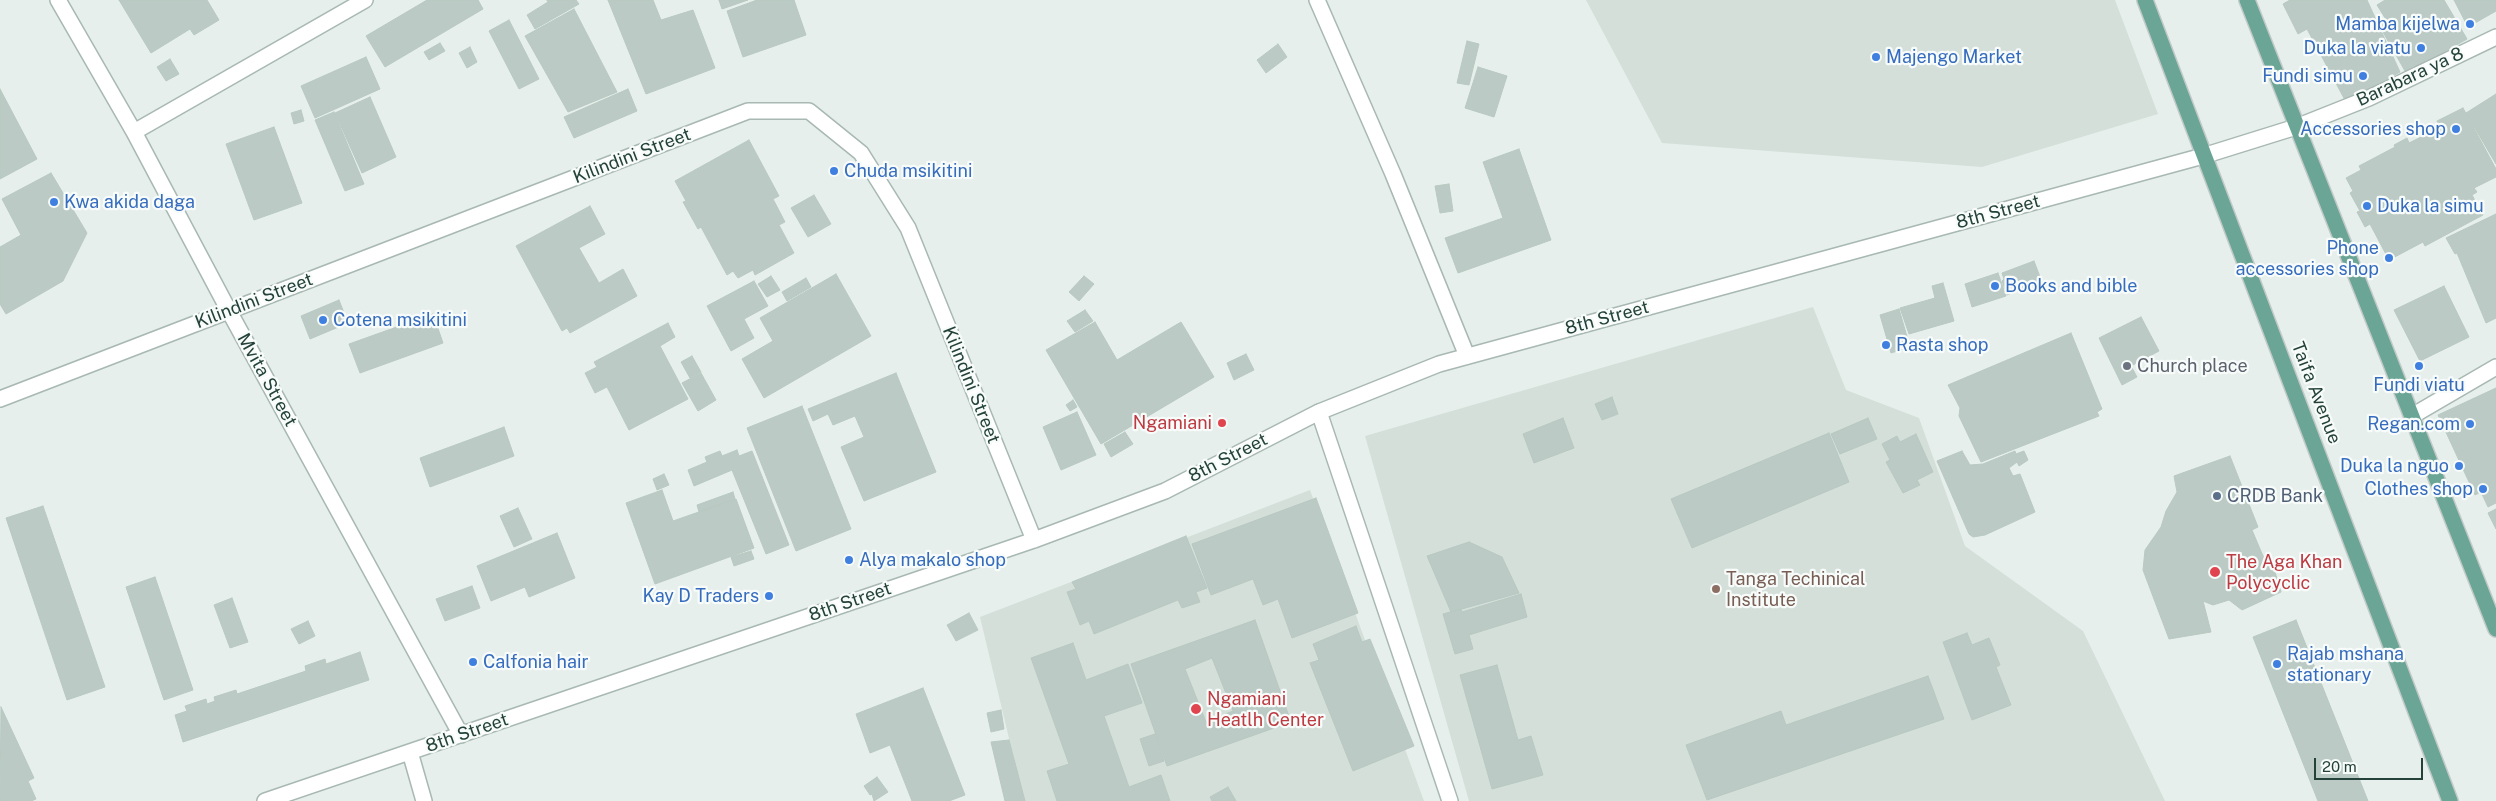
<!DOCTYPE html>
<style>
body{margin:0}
#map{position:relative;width:2496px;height:801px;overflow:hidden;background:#e6efeb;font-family:"Public Sans",sans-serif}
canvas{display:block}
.scale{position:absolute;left:2314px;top:758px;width:109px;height:22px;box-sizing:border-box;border:2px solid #24423a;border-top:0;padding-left:6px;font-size:15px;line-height:18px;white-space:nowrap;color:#24423a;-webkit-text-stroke:4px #f7fbf9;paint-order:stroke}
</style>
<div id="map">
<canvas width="2496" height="801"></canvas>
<div class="scale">20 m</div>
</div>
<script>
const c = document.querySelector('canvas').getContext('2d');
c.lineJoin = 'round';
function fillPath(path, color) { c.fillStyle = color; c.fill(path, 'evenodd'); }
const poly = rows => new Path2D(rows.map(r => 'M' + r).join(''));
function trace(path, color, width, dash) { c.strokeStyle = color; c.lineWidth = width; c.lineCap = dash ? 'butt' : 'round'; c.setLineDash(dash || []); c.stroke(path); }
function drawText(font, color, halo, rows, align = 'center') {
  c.font = font + ' "Public Sans",sans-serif'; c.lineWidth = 4.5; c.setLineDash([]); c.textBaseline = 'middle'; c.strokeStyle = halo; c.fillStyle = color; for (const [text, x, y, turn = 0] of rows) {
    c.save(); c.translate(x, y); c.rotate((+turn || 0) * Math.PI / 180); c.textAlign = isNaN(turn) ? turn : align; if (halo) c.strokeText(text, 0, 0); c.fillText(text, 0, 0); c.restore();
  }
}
fillPath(poly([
 [1586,0,2115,0,2158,114,1982,167,1662,143],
 [1813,307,1846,390,1919,418,1965,546,2083,631,2165,801,1469,801,1365,436],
 [1310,490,1424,801,1024,801,980,617]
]), '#d4dfda');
const building = poly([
 [119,0,207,0,219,20,194,35,190,29,151,53,119,0],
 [427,0,478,0,483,9,385,67,366,36,427,0],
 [547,0,576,0,579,4,535,29,527,15,548,2,547,0],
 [608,0,653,0,661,20,693,10,715,68,646,94,608,0],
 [719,0,748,0,722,9,719,0],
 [757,0,794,0,806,35,743,57,727,11,757,0],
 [2367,0,2400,72,2346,102,2307,29,2298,34,2283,4,2290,0,2367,0],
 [2385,0,2444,0,2467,39,2415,69,2414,66,2405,71,2379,25,2387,21,2377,5,2385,0],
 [2454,0,2496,0,2496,11,2468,27,2454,0],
 [574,9,617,92,568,112,525,36,574,9],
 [509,20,539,79,519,89,489,31,509,20],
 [1467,41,1479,44,1469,85,1457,83,1467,41],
 [440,43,445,51,429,60,424,52,440,43],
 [1278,44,1287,57,1266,73,1257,60,1278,44],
 [470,47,477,62,467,68,459,53,470,47],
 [366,57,380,89,315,118,301,86,366,57],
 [170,59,179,74,166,81,157,67,170,59],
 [1478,67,1507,76,1494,117,1465,108,1478,67],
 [0,89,37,159,0,179,0,89],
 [628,89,637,111,574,138,564,117,628,89],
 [2496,94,2496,164,2466,113,2496,94],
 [370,97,396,157,362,173,335,113,370,97],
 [2463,108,2496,169,2496,177,2474,188,2477,192,2472,195,2483,215,2425,246,2423,242,2389,260,2370,224,2365,227,2357,212,2360,211,2350,193,2353,191,2346,178,2361,170,2359,166,2395,147,2394,145,2407,138,2409,143,2439,128,2437,121,2463,108],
 [301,110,304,121,294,124,291,113,301,110],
 [334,112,364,184,345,191,315,120,334,112],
 [274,127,302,203,254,220,226,144,274,127],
 [749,140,779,196,773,199,785,222,779,225,794,253,755,275,753,270,738,278,733,271,727,275,701,227,698,229,683,202,686,201,675,181,749,140],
 [1519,149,1551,240,1458,273,1445,238,1503,218,1483,162,1519,149],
 [51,173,87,233,63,281,6,314,0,304,0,247,21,235,2,199,51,173],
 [1449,184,1453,211,1440,213,1435,186,1449,184],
 [814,195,831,224,808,237,791,208,814,195],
 [590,206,605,234,579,248,599,283,623,269,637,296,570,333,567,328,562,331,516,246,590,206],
 [2496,214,2496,318,2486,323,2457,253,2455,254,2446,238,2496,214],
 [2034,261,2042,282,2007,295,2002,281,2004,279,2002,273,2034,261],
 [1998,273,2006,296,1972,307,1965,284,1998,273],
 [836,274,871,336,764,398,742,359,773,341,760,318,836,274],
 [771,276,780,290,767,297,758,284,771,276],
 [1084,276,1094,284,1079,301,1069,292,1084,276],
 [806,278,811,287,787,301,782,292,806,278],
 [754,281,768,306,744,319,754,338,731,351,707,306,754,281],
 [1943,283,1954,321,1909,334,1900,308,1935,298,1932,286,1943,283],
 [2444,286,2469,337,2420,361,2394,310,2444,286],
 [339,300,348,323,310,339,301,316,339,300],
 [1899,309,1910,347,1891,353,1880,315,1899,309],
 [1085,310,1093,321,1075,332,1067,321,1085,310],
 [433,314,443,343,360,373,349,344,433,314],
 [2141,317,2159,351,2131,366,2137,377,2122,385,2099,338,2141,317],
 [1095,322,1117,360,1181,322,1214,377,1101,444,1046,350,1095,322],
 [668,323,675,337,660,346,688,399,629,430,607,387,595,393,585,373,597,367,594,362,668,323],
 [2071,333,2102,409,2097,412,2099,416,1981,462,1959,416,1960,408,1948,385,2071,333],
 [1246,354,1254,370,1234,380,1227,363,1246,354],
 [692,356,701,372,690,378,681,362,692,356],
 [701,373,716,400,698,411,682,383,701,373],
 [896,373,936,472,864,501,841,447,864,437,855,416,833,425,828,414,813,421,808,409,896,373],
 [2496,388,2496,503,2488,507,2481,492,2475,495,2438,415,2496,388],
 [1612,397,1618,414,1602,420,1595,404,1612,397],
 [1073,400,1077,407,1070,411,1066,405,1073,400],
 [802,406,851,529,796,551,747,428,802,406],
 [1077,412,1096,455,1061,470,1043,427,1077,412],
 [1563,418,1574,448,1534,463,1523,434,1563,418],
 [1868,418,1877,439,1840,454,1831,434,1868,418],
 [504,427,514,456,430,487,420,458,504,427],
 [1125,432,1133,444,1111,457,1104,444,1125,432],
 [1829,433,1849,482,1692,548,1671,499,1829,433],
 [1916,434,1933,472,1917,480,1920,485,1903,493,1886,462,1890,460,1882,444,1897,436,1900,442,1916,434],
 [737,450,739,456,752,451,789,545,766,554,732,470,694,486,688,470,707,462,705,457,720,451,722,456,737,450],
 [1962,451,1970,465,1983,464,2015,451,2016,454,2024,451,2028,460,2019,466,2017,462,2009,468,2013,476,2020,474,2035,512,1985,535,1973,537,1969,534,1937,461,1962,451],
 [2230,456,2258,527,2252,530,2263,556,2272,562,2281,592,2242,610,2229,600,2213,605,2203,601,2211,632,2169,639,2143,570,2145,550,2161,527,2166,511,2177,492,2174,476,2230,456],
 [664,474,669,485,657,490,653,479,664,474],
 [662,490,673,521,736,499,754,548,655,584,626,503,662,490],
 [733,492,735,499,699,512,697,505,733,492],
 [1316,498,1358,613,1292,638,1278,599,1263,605,1253,579,1211,595,1192,544,1316,498],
 [43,506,105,687,67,700,6,518,43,506],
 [518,508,532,539,514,547,500,516,518,508],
 [2496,509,2496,529,2488,513,2496,509],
 [557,533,575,578,529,597,525,587,491,601,477,566,557,533],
 [1186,536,1207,588,1196,592,1200,602,1182,608,1178,600,1094,634,1089,621,1080,625,1067,592,1076,589,1072,582,1186,536],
 [1469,542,1502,557,1519,593,1451,612,1427,556,1469,542],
 [751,551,754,559,734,566,731,557,751,551],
 [155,577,193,690,164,700,126,587,155,577],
 [472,586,480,608,445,621,436,599,472,586],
 [1521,594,1527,617,1469,635,1473,649,1455,654,1443,614,1461,609,1462,612,1521,594],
 [232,598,248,642,230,648,214,605,232,598],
 [969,613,978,630,956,641,947,625,969,613],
 [1255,620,1291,722,1167,766,1131,664,1255,620],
 [1212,658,1233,711,1206,722,1185,669,1212,658],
 [2296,620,2368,801,2318,801,2253,637,2296,620],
 [308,621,315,636,299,644,291,629,308,621],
 [1356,626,1362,642,1370,639,1414,746,1353,771,1310,663,1319,660,1313,644,1356,626],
 [1967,633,1972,645,1989,638,2000,665,1996,667,2011,705,1972,720,1943,642,1967,633],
 [1073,643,1086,680,1128,664,1142,703,1104,716,1129,787,1161,775,1170,801,1057,801,1047,771,1069,764,1031,658,1073,643],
 [360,652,369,680,183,742,175,715,187,711,185,706,206,699,207,704,215,701,214,697,236,690,237,694,306,671,305,666,325,659,326,664,360,652],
 [1497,665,1518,740,1531,736,1543,775,1492,789,1460,675,1497,665],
 [1928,676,1944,719,1707,800,1686,745,1781,711,1786,725,1928,676],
 [923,688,965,795,949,801,912,801,890,745,870,753,856,714,923,688],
 [1,707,34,778,28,781,36,799,31,801,0,801,1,707],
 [1001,710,1004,729,991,732,987,713,1001,710],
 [1155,734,1164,761,1149,766,1140,739,1155,734],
 [1009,740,1025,801,1005,801,991,742,1009,740],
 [877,777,888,792,874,801,872,794,870,795,864,786,877,777],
 [1228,787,1236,801,1212,801,1210,797,1228,787]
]);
fillPath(building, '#bbcac4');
trace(building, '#b8c9c2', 1);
const lane = poly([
 [1317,0,1393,174,1467,356],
 [1319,412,1450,801]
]);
const street = poly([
 [58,0,134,132,229,311,461,735],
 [134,132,365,0],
 [0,399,748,111,809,111,861,153,908,228,1034,540],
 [2412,416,2496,367],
 [410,752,424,801],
 [265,801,1034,540,1165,491,1319,412,1439,364,2203,156,2296,127,2369,98,2496,37]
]);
const primary = poly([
 [2145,0,2450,801],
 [2247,0,2496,629]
]);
trace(lane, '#a8b8b2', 18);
trace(street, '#a8b8b2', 18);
trace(primary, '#c2cac8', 18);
trace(lane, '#fff', 15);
trace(street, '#fff', 15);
trace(primary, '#6aa596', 15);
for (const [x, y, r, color] of [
 [2470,24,5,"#3f7fe0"],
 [2421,48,5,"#3f7fe0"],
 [1876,57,5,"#3f7fe0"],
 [2363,76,5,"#3f7fe0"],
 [2456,129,5,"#3f7fe0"],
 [834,171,5,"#3f7fe0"],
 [54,202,5,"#3f7fe0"],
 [2367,206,5,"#3f7fe0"],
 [2389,258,5,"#3f7fe0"],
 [1995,286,5,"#3f7fe0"],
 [323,320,5,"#3f7fe0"],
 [1886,345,5,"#3f7fe0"],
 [2127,366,5,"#6b7280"],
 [2419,366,5,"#3f7fe0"],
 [1222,423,5,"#e0444e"],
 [2470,424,5,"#3f7fe0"],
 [2459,466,5,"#3f7fe0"],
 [2483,489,5,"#3f7fe0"],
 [2217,496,5,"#5c6f8a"],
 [849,560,5,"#3f7fe0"],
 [2215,572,6,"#e0444e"],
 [1716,589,5,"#8d6e63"],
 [769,596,5,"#3f7fe0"],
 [473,662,5,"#3f7fe0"],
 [2277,664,5,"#3f7fe0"],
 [1196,709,6,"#e0444e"]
]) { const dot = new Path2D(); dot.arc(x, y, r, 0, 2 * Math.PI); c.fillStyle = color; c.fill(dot); trace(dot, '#f7fbf9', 2); }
drawText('18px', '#366cbe', '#f7fbf9', [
 ["Mamba kijelwa",2460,24,"right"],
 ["Duka la viatu",2411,48,"right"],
 ["Majengo Market",1886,57],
 ["Fundi simu",2353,76,"right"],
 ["Accessories shop",2446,129,"right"],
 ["Chuda msikitini",844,171],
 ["Kwa akida daga",64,202],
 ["Duka la simu",2377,206],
 ["Phone",2379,248,"right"],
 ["accessories shop",2379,269,"right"],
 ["Books and bible",2005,286],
 ["Cotena msikitini",333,320],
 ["Rasta shop",1896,345],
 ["Fundi viatu",2419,385,"center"],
 ["Regan.com",2460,424,"right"],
 ["Duka la nguo",2449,466,"right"],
 ["Clothes shop",2473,489,"right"],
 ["Alya makalo shop",859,560],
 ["Kay D Traders",759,596,"right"],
 ["Rajab mshana",2287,654],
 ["stationary",2287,675],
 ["Calfonia hair",483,662]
], 'left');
drawText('18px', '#24423a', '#f7fbf9', [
 ["Barabara ya 8",2410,77,-25],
 ["Kilindini Street",632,156,-21],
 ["8th Street",1998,212,-15],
 ["Kilindini Street",254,301,-21],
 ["8th Street",1607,318,-15],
 ["Mvita Street",267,380,61],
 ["Kilindini Street",971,385,68],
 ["Taifa Avenue",2316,393,69],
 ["8th Street",1228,458,-27],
 ["8th Street",850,602,-19],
 ["8th Street",467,733,-19]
]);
drawText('18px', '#5b616d', '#f7fbf9', [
 ["Church place",2137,366]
], 'left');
drawText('18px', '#be3a42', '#f7fbf9', [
 ["Ngamiani",1212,423,"right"],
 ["The Aga Khan",2226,562],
 ["Polycyclic",2226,583],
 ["Ngamiani",1207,699],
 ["Heatlh Center",1207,720]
], 'left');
drawText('18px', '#4e5e75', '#f7fbf9', [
 ["CRDB Bank",2227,496]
], 'left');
drawText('18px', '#785e54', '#f7fbf9', [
 ["Tanga Techinical",1726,579],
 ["Institute",1726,600]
], 'left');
</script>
